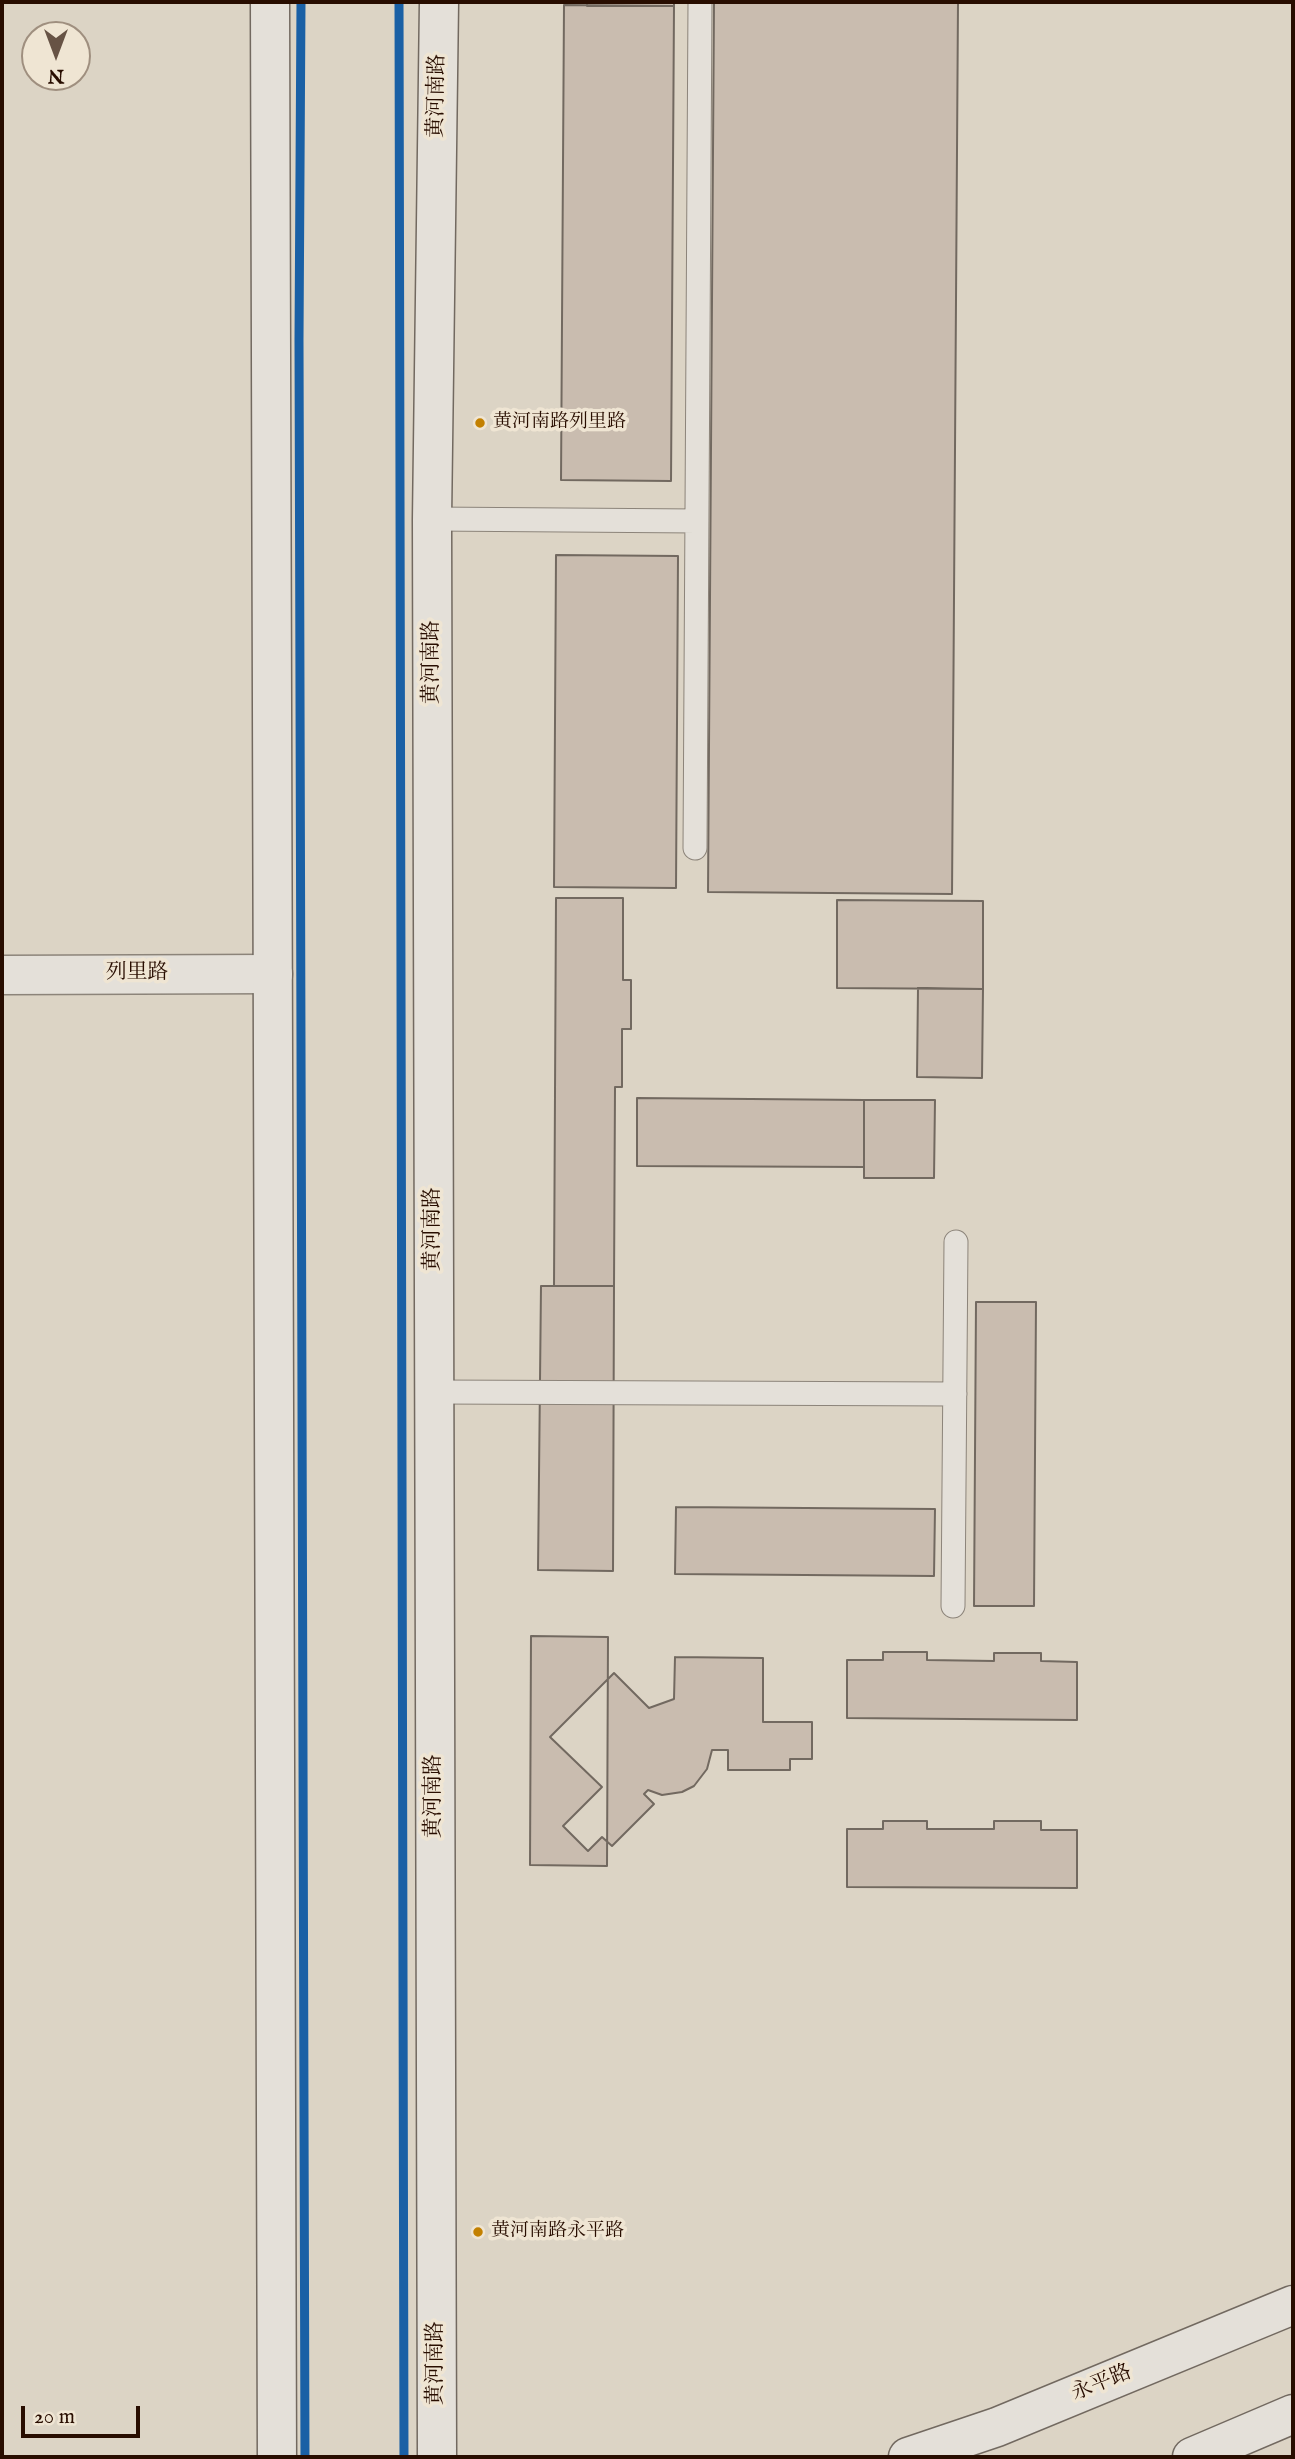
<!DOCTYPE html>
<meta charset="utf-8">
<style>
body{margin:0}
#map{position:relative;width:1295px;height:2459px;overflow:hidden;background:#dcd4c5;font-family:"IM FELL English",serif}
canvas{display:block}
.frame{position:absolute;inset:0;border:4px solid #280d00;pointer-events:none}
.north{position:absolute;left:21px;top:21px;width:70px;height:70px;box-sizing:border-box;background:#efe5d3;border:2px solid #9f8f7f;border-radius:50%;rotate:180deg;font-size:19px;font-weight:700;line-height:28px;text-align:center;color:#280d00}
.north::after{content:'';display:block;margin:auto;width:24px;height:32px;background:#675345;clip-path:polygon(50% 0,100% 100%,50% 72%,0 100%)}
.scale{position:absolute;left:21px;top:2406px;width:119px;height:32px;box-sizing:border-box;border:4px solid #280d00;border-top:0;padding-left:9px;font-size:21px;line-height:24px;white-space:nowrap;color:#280d00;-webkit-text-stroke:5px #efe5d3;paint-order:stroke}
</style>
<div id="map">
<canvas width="1295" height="2459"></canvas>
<div class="frame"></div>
<div class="north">N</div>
<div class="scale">20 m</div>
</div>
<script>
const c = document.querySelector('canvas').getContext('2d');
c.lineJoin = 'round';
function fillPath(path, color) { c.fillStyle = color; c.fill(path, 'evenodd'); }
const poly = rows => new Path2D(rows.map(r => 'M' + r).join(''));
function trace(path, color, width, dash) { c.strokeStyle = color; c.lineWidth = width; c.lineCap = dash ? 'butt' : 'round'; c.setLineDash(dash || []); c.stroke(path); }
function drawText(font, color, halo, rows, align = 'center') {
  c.font = font + ' "IM FELL English","Noto Serif SC",serif'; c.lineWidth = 7; c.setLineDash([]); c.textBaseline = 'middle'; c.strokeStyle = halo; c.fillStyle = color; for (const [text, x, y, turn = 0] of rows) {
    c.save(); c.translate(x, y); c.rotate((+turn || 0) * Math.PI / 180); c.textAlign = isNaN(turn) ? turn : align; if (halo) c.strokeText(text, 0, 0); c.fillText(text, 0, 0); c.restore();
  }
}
const building = poly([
 [587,2,674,2,674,6,587,6,587,2],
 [714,2,958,2,952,894,708,892,714,2],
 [564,5,674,6,671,481,561,480,564,5],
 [556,555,678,556,676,888,554,887,556,555],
 [556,898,623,898,623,980,631,980,631,1029,622,1029,622,1087,615,1087,614,1286,554,1286,556,898],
 [837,900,983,901,983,989,837,988,837,900],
 [918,988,983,989,982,1078,917,1077,918,988],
 [637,1098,864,1100,864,1167,637,1166,637,1098],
 [864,1100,935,1100,934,1178,864,1178,864,1100],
 [541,1286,614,1286,613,1571,538,1570,541,1286],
 [976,1302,1036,1302,1034,1606,974,1606,976,1302],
 [676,1507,935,1509,934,1576,675,1574,676,1507],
 [531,1636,608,1637,607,1866,530,1865,531,1636],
 [883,1652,927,1652,927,1660,994,1661,994,1653,1041,1653,1041,1661,1077,1662,1077,1720,847,1718,847,1660,883,1660,883,1652],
 [675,1657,763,1658,763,1722,812,1722,812,1759,790,1759,790,1770,728,1770,728,1750,712,1750,707,1769,694,1786,682,1792,662,1795,648,1790,644,1794,654,1804,612,1846,602,1837,588,1851,563,1826,602,1787,550,1737,614,1673,649,1708,674,1699,675,1657],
 [883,1821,927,1821,927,1829,994,1829,994,1821,1041,1821,1041,1830,1077,1830,1077,1888,847,1887,847,1829,883,1829,883,1821]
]);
fillPath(building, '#c9bcaf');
trace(building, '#726960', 2);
const lane = poly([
 [432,519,697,521],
 [695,848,700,2],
 [434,1392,955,1394],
 [953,1606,956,1242]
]);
const street = poly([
 [2,975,273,974]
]);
const secondary = poly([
 [270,2,277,2457],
 [437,2457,432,519,439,2],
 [908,2457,997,2427,1293,2305],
 [1192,2457,1293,2414]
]);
trace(lane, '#8c847a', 25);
trace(street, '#8c847a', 41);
trace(secondary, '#726960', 41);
trace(lane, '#e4e0d9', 23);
trace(street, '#e4e0d9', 38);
trace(secondary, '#e4e0d9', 38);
trace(poly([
 [301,2,299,339,305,2457],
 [399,2,404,2457]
]), '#1a60a5', 9);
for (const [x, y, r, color] of [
 [480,423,6,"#c38000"],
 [478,2232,6,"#c38000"]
]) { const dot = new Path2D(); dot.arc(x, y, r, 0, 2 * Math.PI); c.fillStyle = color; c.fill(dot); trace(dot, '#efe5d3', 2.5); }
drawText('19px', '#280d00', '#efe5d3', [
 ["黄河南路列里路",493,423],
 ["黄河南路永平路",491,2232]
], 'left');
drawText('21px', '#280d00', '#efe5d3', [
 ["黄河南路",438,96,-89],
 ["黄河南路",433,662,-90],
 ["列里路",137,974],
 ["黄河南路",434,1229,-90],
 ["黄河南路",435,1796,-90],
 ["黄河南路",437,2363,-90],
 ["永平路",1102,2384,-22]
]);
</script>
